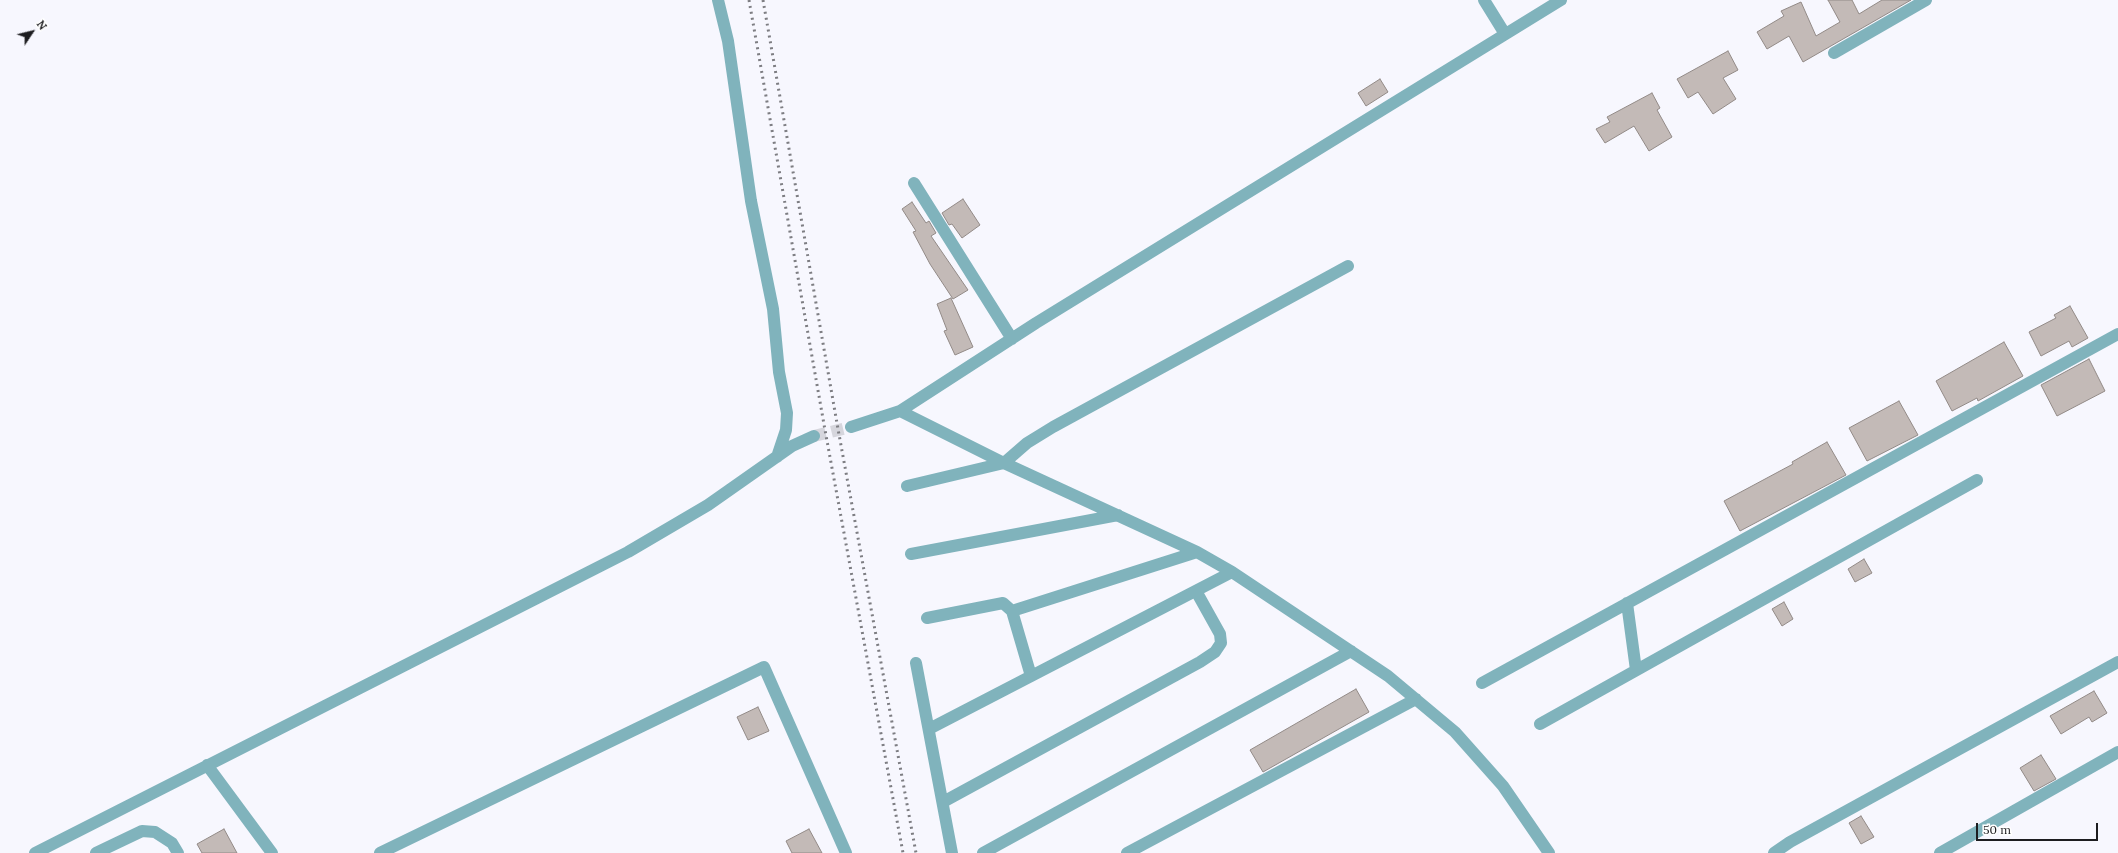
<!DOCTYPE html>
<style>
body{margin:0}
#map{position:relative;width:2118px;height:853px;overflow:hidden;background:#f7f7fe;font-family:Lora,serif}
canvas{display:block}
.north{position:absolute;left:12px;top:12px;width:40px;height:40px;-webkit-text-stroke:3px #fff;paint-order:stroke;rotate:55deg;font-size:11px;font-weight:700;line-height:16px;text-align:center;color:#1d1d20}
.north::after{content:'';display:block;margin:auto;width:14px;height:18px;background:#1d1d20;clip-path:polygon(50% 0,100% 100%,50% 72%,0 100%)}
.scale{position:absolute;left:1976px;top:823px;width:122px;height:18px;box-sizing:border-box;border:2px solid #1d1d20;border-top:0;padding-left:5px;font-size:12px;line-height:14px;white-space:nowrap;color:#1d1d20;-webkit-text-stroke:3px #fff;paint-order:stroke}
</style>
<div id="map">
<canvas width="2118" height="853"></canvas>
<div class="north">N</div>
<div class="scale">50 m</div>
</div>
<script>
const c = document.querySelector('canvas').getContext('2d');
c.lineJoin = 'round';
function fillPath(path, color) { c.fillStyle = color; c.fill(path, 'evenodd'); }
const poly = rows => new Path2D(rows.map(r => 'M' + r).join(''));
function trace(path, color, width, dash) { c.strokeStyle = color; c.lineWidth = width; c.lineCap = dash ? 'butt' : 'round'; c.setLineDash(dash || []); c.stroke(path); }
const building = poly([
 [1828,0,1852,0,1859,14,1882,0,1911,0,1803,62,1789,36,1767,49,1757,32,1784,16,1781,11,1801,2,1816,36,1840,22,1828,0],
 [1728,51,1738,70,1723,78,1736,99,1713,114,1698,92,1688,98,1677,79,1728,51],
 [1380,79,1388,92,1366,106,1358,93,1380,79],
 [1652,93,1660,108,1657,110,1672,137,1649,151,1634,126,1605,143,1596,129,1610,122,1607,117,1652,93],
 [963,199,980,225,962,238,952,224,949,225,942,213,963,199],
 [912,202,926,223,929,221,936,233,931,236,968,290,953,299,930,264,913,232,916,231,902,209,912,202],
 [951,298,973,347,955,355,944,331,947,330,937,304,951,298],
 [2070,306,2088,338,2072,347,2069,341,2041,356,2029,332,2056,318,2054,315,2070,306],
 [2004,342,2023,376,1978,401,1977,398,1952,411,1936,381,2004,342],
 [2089,359,2105,391,2057,416,2041,385,2089,359],
 [1899,401,1918,435,1867,461,1849,428,1899,401],
 [1827,442,1846,475,1740,531,1724,501,1793,464,1792,462,1827,442],
 [1864,559,1872,573,1855,582,1848,569,1864,559],
 [1784,602,1793,619,1782,626,1772,609,1784,602],
 [1356,689,1369,712,1263,772,1250,750,1356,689],
 [2094,691,2107,713,2092,722,2089,717,2061,734,2050,716,2094,691],
 [758,707,769,731,748,740,737,717,758,707],
 [2041,755,2056,779,2034,791,2020,768,2041,755],
 [1861,816,1874,837,1861,844,1849,823,1861,816],
 [224,829,237,853,202,853,197,844,224,829],
 [809,829,822,853,792,853,786,841,809,829]
]);
fillPath(building, '#c3bab7');
trace(building, '#928a87', 1);
trace(poly([
 [814,436,851,427]
]), '#d6d6dd', 12, [12, 6]);
trace(poly([
 [718,0,728,41,751,201,773,309,779,372,787,413,786,430,777,457],
 [1484,0,1505,34],
 [1834,53,1926,0],
 [914,183,1012,339],
 [900,411,1004,463,1197,552,1232,572,1388,676,1455,732,1503,786,1549,853],
 [851,427,900,411,1036,323,1561,0],
 [907,486,1004,463,1027,443,1053,427,1348,266],
 [911,554,1118,515],
 [1627,603,1636,670],
 [1012,611,1197,552],
 [927,618,1003,603,1012,611,1031,676],
 [916,663,952,853],
 [1482,683,2118,334],
 [1540,724,1977,480],
 [929,729,1232,572],
 [207,765,272,853],
 [943,802,1200,662,1215,652,1221,643,1220,634,1196,591],
 [35,853,628,552,708,505,792,446,814,436],
 [96,853,142,831,155,832,172,843,178,853],
 [380,853,764,667,846,853],
 [983,853,1351,651],
 [1127,853,1416,699],
 [1774,853,1790,842,2118,662],
 [1940,853,2118,752]
]), '#80b3bc', 12);
trace(poly([
 [749,0,825,430,903,853],
 [763,0,838,429,916,853]
]), '#7d7d82', 3, [2, 4]);
</script>
